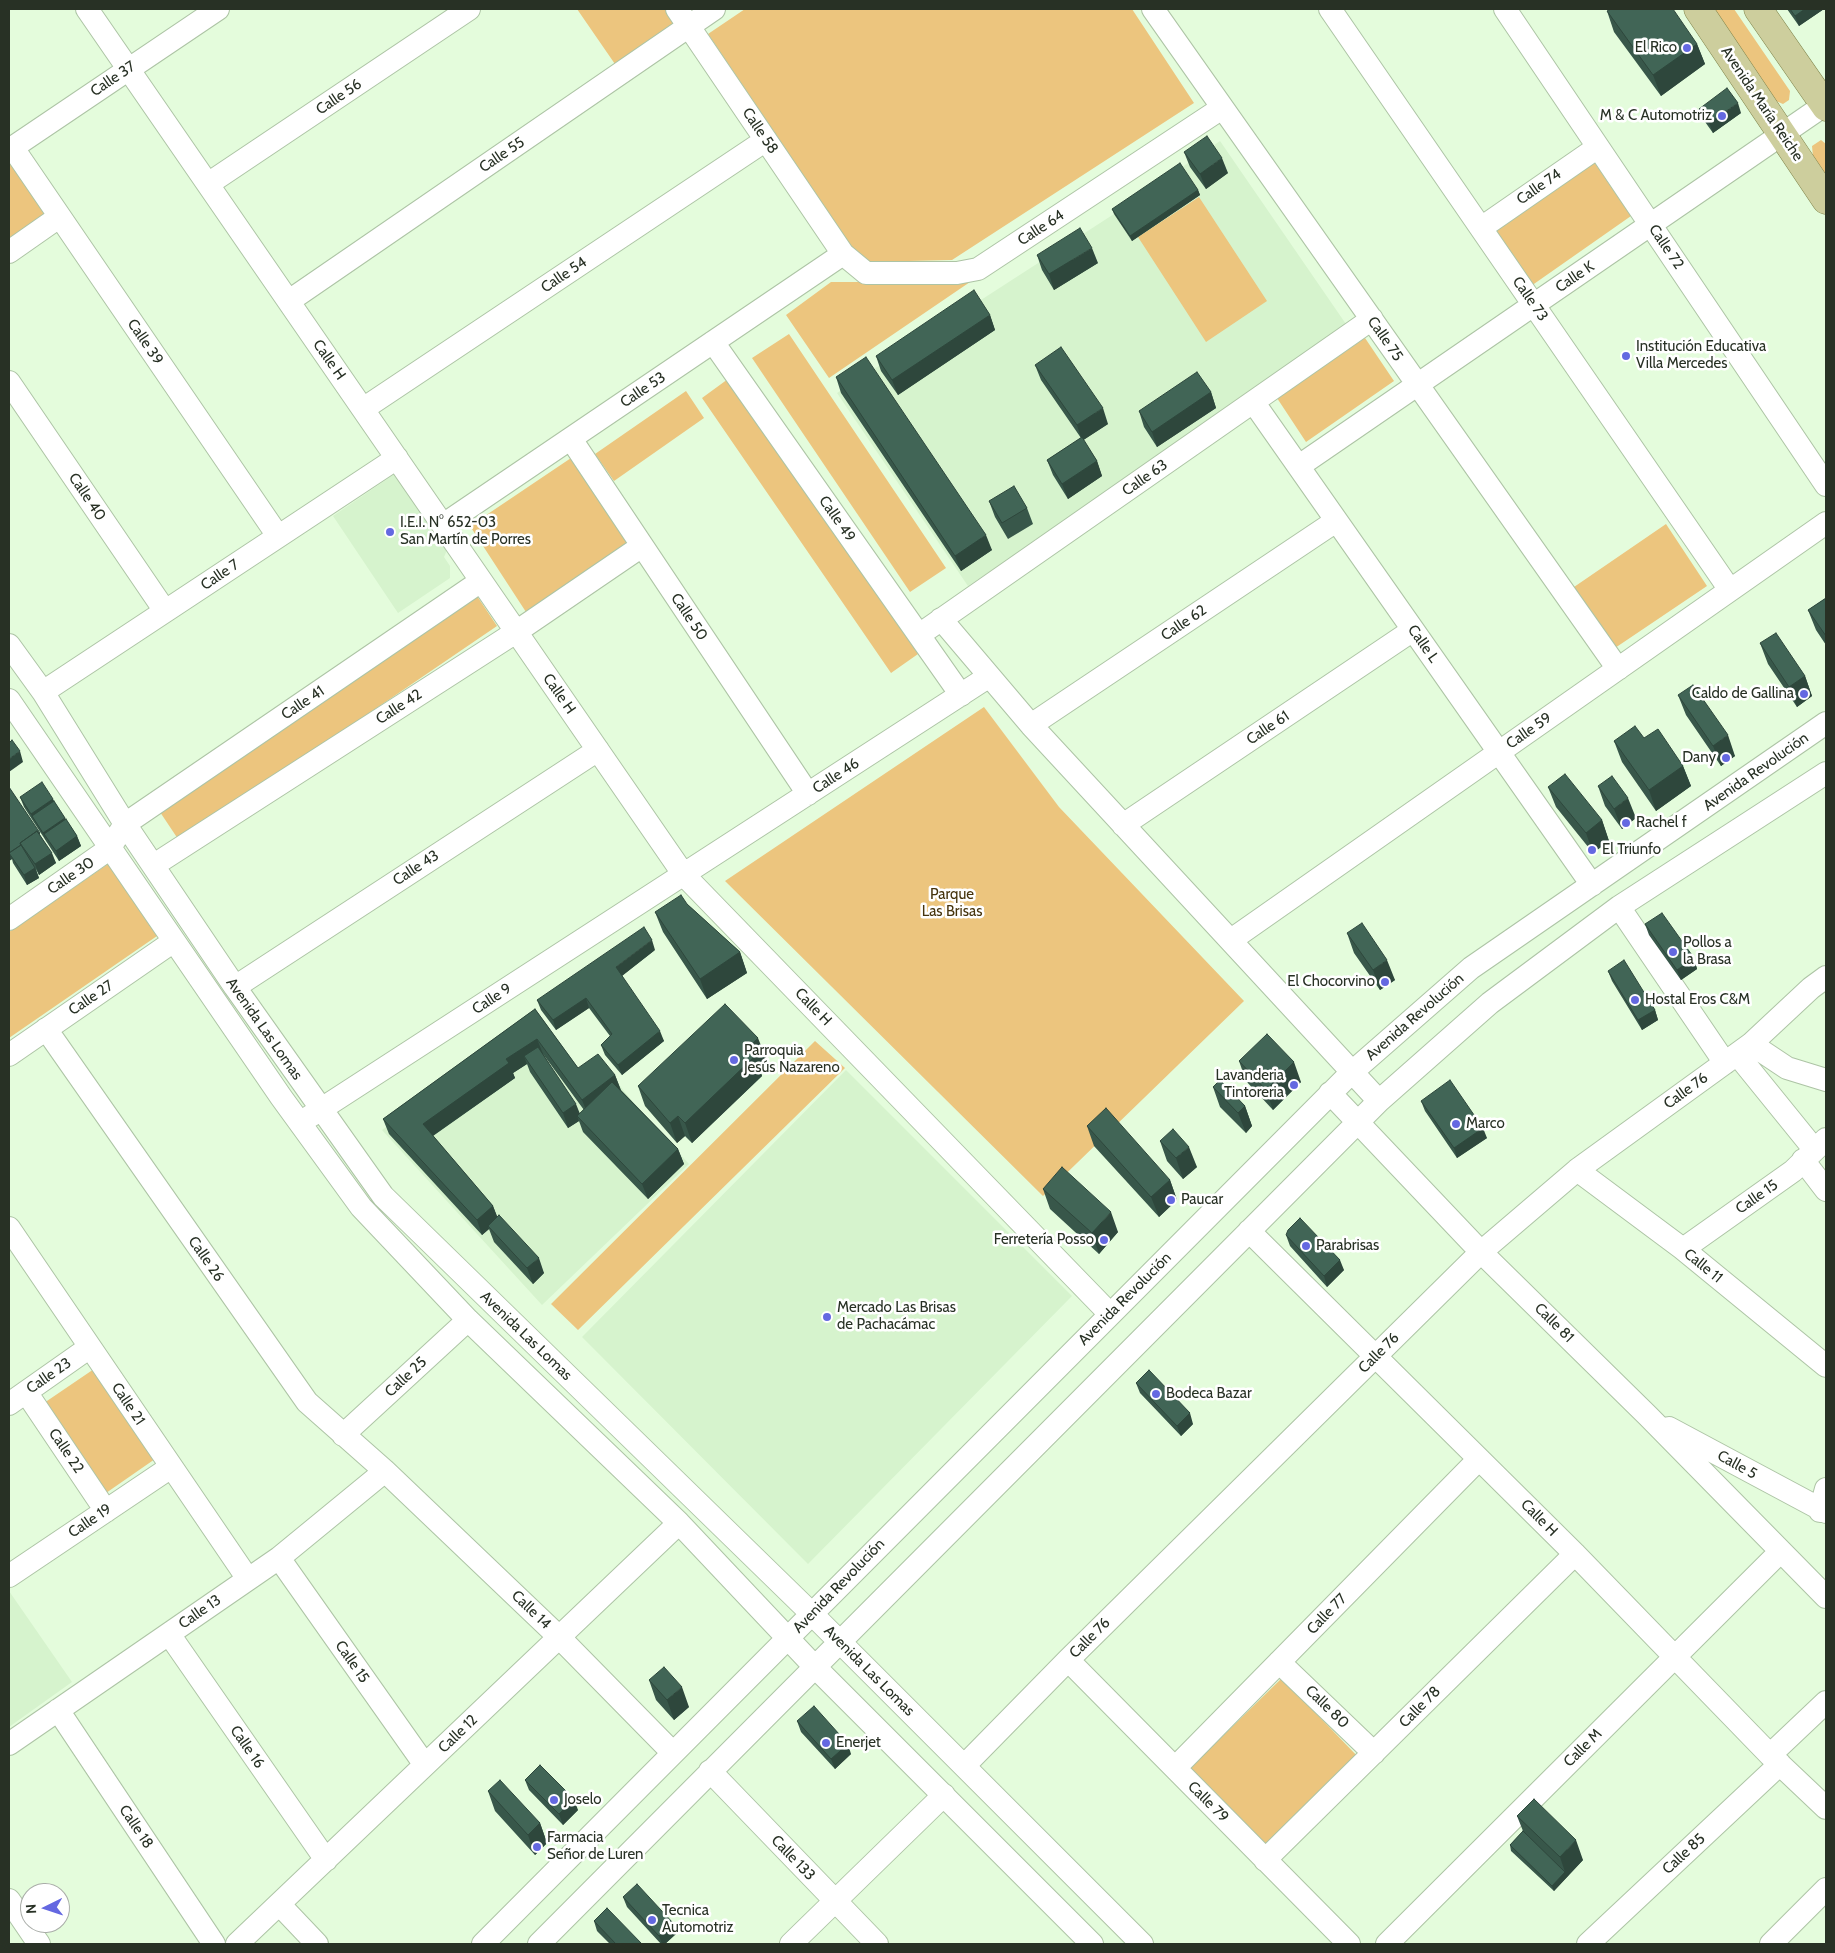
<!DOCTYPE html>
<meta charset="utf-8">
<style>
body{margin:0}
#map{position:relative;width:1835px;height:1953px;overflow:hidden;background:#e4fcdc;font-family:Cabin,sans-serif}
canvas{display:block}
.frame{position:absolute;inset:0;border:10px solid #283125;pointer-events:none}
.north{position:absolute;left:20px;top:1883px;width:50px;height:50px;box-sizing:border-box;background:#fff;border:1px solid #a9ada8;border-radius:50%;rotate:266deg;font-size:14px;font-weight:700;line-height:20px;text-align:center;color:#283125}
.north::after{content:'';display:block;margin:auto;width:18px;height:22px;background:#6468e1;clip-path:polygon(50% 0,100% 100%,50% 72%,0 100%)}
</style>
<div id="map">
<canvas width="1835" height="1953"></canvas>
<div class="frame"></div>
<div class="north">N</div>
</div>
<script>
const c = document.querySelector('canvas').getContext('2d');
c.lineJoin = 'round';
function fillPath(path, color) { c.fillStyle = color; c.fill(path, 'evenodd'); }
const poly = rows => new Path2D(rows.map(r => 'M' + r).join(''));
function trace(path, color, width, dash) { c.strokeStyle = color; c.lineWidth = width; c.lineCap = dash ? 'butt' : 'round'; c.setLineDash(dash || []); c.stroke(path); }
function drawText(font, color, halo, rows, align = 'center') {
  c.font = font + ' Cabin,sans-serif'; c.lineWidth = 5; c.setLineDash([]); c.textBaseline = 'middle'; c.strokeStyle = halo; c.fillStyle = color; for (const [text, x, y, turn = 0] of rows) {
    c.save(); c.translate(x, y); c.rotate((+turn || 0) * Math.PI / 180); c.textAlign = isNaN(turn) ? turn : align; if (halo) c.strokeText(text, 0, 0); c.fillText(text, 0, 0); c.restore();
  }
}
fillPath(poly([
 [1220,141,1348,327,1207,426,968,586,837,393,1114,214],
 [396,473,448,548,444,557,450,566,450,578,398,613,333,516],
 [542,1018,584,1077,603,1065,641,1112,689,1164,542,1305,382,1130],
 [846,1070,1072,1296,808,1564,582,1337],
 [9,1591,72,1682,9,1727]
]), '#d6f3cd');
fillPath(poly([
 [577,9,667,9,678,25,617,67],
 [745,9,1132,9,1194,103,952,260,866,262,857,255,708,34],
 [1713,9,1734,9,1790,91,1789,100,1783,104,1776,101],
 [1821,140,1826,144,1826,177,1813,157,1812,146],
 [1588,153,1631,216,1531,286,1488,221],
 [9,160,51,214,9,242],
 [1199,197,1267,301,1206,342,1138,237],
 [831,282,970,282,829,378,786,315],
 [789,334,946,568,910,592,752,358],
 [1365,338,1394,381,1306,442,1277,398],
 [728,379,918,654,891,673,702,398],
 [686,391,704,418,614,481,595,454],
 [574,456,630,542,526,612,470,526],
 [1666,524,1707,586,1615,648,1574,587],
 [475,593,497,626,180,842,158,809],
 [984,707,1059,807,1244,1001,1043,1196,725,881],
 [108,864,157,936,9,1038,9,932],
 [815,1041,845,1068,578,1330,551,1304],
 [94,1369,155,1459,106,1493,44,1403],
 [1282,1678,1360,1759,1267,1850,1189,1769]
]), '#ecc57e');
const minor = poly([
 [87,9,684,875,1110,1314],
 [677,9,843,254,866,273,957,273,978,269,1222,108],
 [1153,9,1618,669],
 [1330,9,1730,590],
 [1505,9,1826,485],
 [13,148,278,536],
 [9,150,218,9],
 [208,184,469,9],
 [1481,228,1598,147],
 [9,252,59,217],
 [289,301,714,9],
 [713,342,961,695],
 [9,382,165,611],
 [1254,403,1592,885],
 [363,409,766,140],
 [571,439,808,794],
 [1299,466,1826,104],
 [443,525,843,254],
 [941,619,1031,725,1379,1101],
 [919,635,1372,319],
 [9,645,43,692,125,824,235,987,383,1196,811,1613,1142,1944],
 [43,692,397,458],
 [9,700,281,1097,361,1207,468,1320,679,1523,814,1666,1092,1944],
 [1031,725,1336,521],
 [1123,825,1413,630],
 [154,865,516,632,642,546],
 [1619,907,1725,1063],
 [9,919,109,849,125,824,481,581],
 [1231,940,1826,523],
 [235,987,598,750],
 [46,1029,307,1402,385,1471,559,1637,673,1753],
 [1751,1044,1787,1068,1826,1080],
 [1737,1054,1814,1149],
 [9,1055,174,941],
 [1330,1093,1481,1252,1648,1416,1826,1597],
 [309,1117,988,677],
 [1803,1160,1826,1190],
 [1577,1170,1683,1249,1826,1366],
 [9,1228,248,1579],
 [1249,1231,1575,1554,1770,1755,1826,1808],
 [1683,1249,1793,1171,1826,1139],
 [26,1392,106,1511],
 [9,1404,90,1347],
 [1669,1428,1826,1512],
 [343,1435,468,1320],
 [1820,1511,1826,1489],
 [279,1558,425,1765],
 [9,1576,171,1467],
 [169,1634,326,1860],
 [1068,1660,1349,1944],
 [1279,1662,1374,1753],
 [58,1710,214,1944],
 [9,1744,279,1558,385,1471],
 [1770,1755,1826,1702],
 [964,1766,1068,1660,1481,1252,1577,1170,1751,1044,1811,988,1826,977],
 [1175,1768,1479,1459],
 [710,1771,877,1944],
 [1265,1860,1575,1554],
 [9,1900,39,1944],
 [279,1904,317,1944],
 [237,1944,679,1523],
 [483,1944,1351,1073,1471,968,1826,723],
 [539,1944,1379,1101,1490,1003,1619,907,1826,773],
 [791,1944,944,1795],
 [1387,1944,1780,1552],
 [1588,1944,1780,1764],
 [1771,1944,1826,1889]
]);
const major = poly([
 [1698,9,1826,200],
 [1758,9,1826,107]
]);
trace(minor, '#adc4a5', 24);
trace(major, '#7d8249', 29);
trace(minor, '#fff', 22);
trace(major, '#cdce9d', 28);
fillPath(poly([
 [1787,9,1824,9,1799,26],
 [1607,11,1697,44,1705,64,1661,96,1614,32],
 [1699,109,1741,113,1713,133,1703,119],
 [1184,152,1228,173,1206,189,1190,167],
 [1198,190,1200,195,1132,241,1114,214,1112,209],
 [1037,255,1098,263,1054,290,1042,270],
 [990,315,995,330,898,395,881,371,876,356],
 [1035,365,1108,424,1083,440,1097,461,1102,476,1068,499,1053,475,1047,460,1081,438,1041,380],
 [836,377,992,550,961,571,841,393],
 [1211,392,1216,408,1157,447,1144,427,1139,411],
 [989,501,1027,508,1033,524,1008,539,995,517],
 [1826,598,1826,645,1816,630,1808,610],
 [1760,643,1805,676,1812,696,1797,707,1768,664],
 [1678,695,1735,756,1721,766,1686,715],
 [1644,738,1683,766,1691,786,1656,811,1622,762,1614,741],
 [1598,786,1636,818,1622,829,1605,806],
 [9,787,42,838,56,863,39,875,36,869,39,878,27,885,13,863,12,859,9,861],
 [1548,787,1602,820,1609,841,1593,853,1556,807],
 [20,797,53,799,54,802,77,836,81,846,59,861,24,807],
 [687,904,740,952,747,973,707,999,663,932,655,912],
 [1645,924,1694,958,1697,969,1681,980,1649,935],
 [1347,933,1395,980,1380,990,1354,953],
 [655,950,622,976,664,1041,622,1075,605,1055,601,1045,610,1036,589,1008,556,1030,541,1010,537,1000],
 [1608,971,1655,1010,1658,1020,1642,1030,1612,981],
 [535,1009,578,1068,615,1075,621,1090,678,1149,684,1164,648,1199,583,1132,579,1121,568,1128,530,1072,527,1064,513,1073,515,1078,433,1136,493,1206,497,1217,544,1273,533,1284,494,1242,489,1229,482,1235,389,1134,383,1119],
 [543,1054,584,1110,580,1114],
 [766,1058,758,1065,762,1076,692,1143,685,1136,677,1143,645,1106,638,1086],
 [1239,1061,1301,1082,1273,1110,1246,1081],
 [1213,1087,1245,1106,1252,1126,1246,1133,1220,1107],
 [1421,1101,1487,1138,1457,1158,1425,1111],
 [1087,1126,1170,1180,1177,1200,1159,1217,1094,1146],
 [1160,1141,1197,1167,1183,1179,1167,1161],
 [1043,1189,1118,1232,1099,1254,1050,1209],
 [1286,1235,1344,1270,1327,1287,1290,1246],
 [1136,1383,1193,1424,1181,1436,1140,1393],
 [649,1680,689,1707,674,1720,656,1700],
 [797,1721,851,1754,835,1769,801,1732],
 [525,1780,578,1810,563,1825,529,1790],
 [488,1791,540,1823,547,1843,535,1855,495,1811],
 [1517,1816,1583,1860,1554,1891,1511,1851,1510,1845,1523,1831],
 [623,1897,673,1923,677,1933,665,1944,661,1944,627,1907],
 [594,1921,642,1944,610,1944,597,1931]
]), '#38574a');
fillPath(poly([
 [1805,9,1824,9,1799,26,1795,16],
 [1697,44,1705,64,1661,96,1653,75],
 [1738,103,1741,113,1713,133,1709,123],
 [1222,158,1228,173,1206,189,1200,174],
 [1198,190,1200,195,1132,241,1130,236],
 [1092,248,1098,263,1054,290,1049,274],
 [990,315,995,330,898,395,892,380],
 [1211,392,1216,408,1157,447,1152,432],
 [1103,408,1108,424,1082,441,1077,425],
 [1097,461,1102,476,1068,499,1062,484],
 [986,535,992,550,961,571,955,556],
 [1805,676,1812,696,1797,707,1789,687],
 [1728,735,1735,756,1721,766,1713,746],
 [20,751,23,762,9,772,9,759],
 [1683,766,1691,786,1656,811,1649,790],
 [1628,798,1636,818,1622,829,1614,809],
 [53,799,57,809,32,816,35,824,31,814],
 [65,818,69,828,44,834,47,843,43,833],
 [1602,820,1609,841,1593,853,1586,833],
 [77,836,81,846,59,861,56,851],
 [52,853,56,863,39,875,35,864],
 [9,854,10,854,12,859,9,861],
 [35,868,39,878,27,885,24,875],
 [652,940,655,950,619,978,616,967],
 [740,952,747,973,707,999,700,979],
 [1694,958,1697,969,1681,980,1677,970],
 [1387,960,1395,980,1380,990,1373,970],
 [586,998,589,1008,556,1030,553,1020],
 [1655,1010,1658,1020,1642,1030,1638,1020],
 [660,1031,664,1041,622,1075,618,1065],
 [758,1038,766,1058,758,1065,762,1076,692,1143,685,1123,748,1048],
 [537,1039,543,1054,524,1056,527,1064,513,1073,515,1078,428,1139,423,1124,506,1059],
 [1294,1062,1301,1082,1273,1110,1266,1090],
 [615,1075,621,1091,588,1115,582,1100],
 [576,1104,582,1119,577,1116,579,1121,568,1128,563,1113],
 [1245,1106,1252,1126,1246,1133,1238,1113],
 [678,1116,685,1136,677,1143,670,1123],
 [1483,1128,1487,1138,1457,1158,1454,1148],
 [1189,1147,1197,1167,1183,1179,1176,1158],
 [678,1149,684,1164,648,1199,642,1184],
 [1170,1180,1177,1200,1159,1217,1151,1197],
 [493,1206,499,1221,488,1226,489,1229,482,1235,477,1220],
 [1111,1212,1118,1232,1099,1254,1092,1233],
 [539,1258,544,1273,533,1284,527,1268],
 [1340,1260,1344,1270,1327,1287,1324,1276],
 [1190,1413,1193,1424,1181,1436,1177,1426],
 [682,1687,689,1707,674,1720,667,1700],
 [848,1744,851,1754,835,1769,831,1759],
 [574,1799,578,1810,563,1825,559,1814],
 [540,1823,547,1843,535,1855,528,1835],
 [1576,1840,1583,1860,1554,1891,1552,1886,1565,1872,1560,1857],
 [673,1923,677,1933,665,1944,662,1944,659,1936]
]), '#2e473c');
const building = poly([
 [1611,9,1673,9,1697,44,1653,75,1607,11,1611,9],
 [1790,9,1805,9,1795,16,1790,9],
 [1727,88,1738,103,1709,123,1699,109,1727,88],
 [1207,136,1222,158,1200,174,1184,152,1207,136],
 [1180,163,1198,190,1130,236,1112,209,1180,163],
 [1080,228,1092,248,1049,274,1037,255,1080,228],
 [974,290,990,315,892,380,876,356,974,290],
 [1061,347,1103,408,1077,425,1035,365,1061,347],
 [866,357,986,535,955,556,836,377,866,357],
 [1197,372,1211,392,1152,432,1139,411,1197,372],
 [1082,437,1097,461,1062,484,1047,460,1082,437],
 [1014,486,1027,508,1002,523,989,501,1014,486],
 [1826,598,1826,636,1808,610,1826,598],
 [1776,633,1805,676,1789,687,1760,643,1776,633],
 [1693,685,1728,735,1713,746,1678,695,1693,685],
 [1635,726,1644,738,1658,729,1683,766,1649,790,1614,741,1635,726],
 [12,740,20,751,9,759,9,743,12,740],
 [1565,774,1602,820,1586,833,1548,787,1565,774],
 [1612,776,1628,798,1614,809,1598,786,1612,776],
 [42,782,53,799,31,814,20,797,42,782],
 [9,787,40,833,39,834,37,831,20,843,21,846,21,845,9,853,10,854,9,854,9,787],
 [54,801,65,818,43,833,32,816,54,801],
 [66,819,77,836,56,851,44,834,66,819],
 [37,831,52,853,35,864,20,843,37,831],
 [21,845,35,868,24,875,9,853,21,845],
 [681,895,687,904,740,952,700,979,655,912,681,895],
 [1662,913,1694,958,1677,970,1645,924,1662,913],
 [1362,923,1387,960,1373,970,1347,933,1362,923],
 [644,927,652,940,616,967,660,1031,618,1065,601,1045,612,1034,586,998,553,1020,537,1000,644,927],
 [1624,960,1655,1010,1638,1020,1608,971,1624,960],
 [725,1004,758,1038,748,1048,755,1056,685,1123,678,1116,670,1123,638,1086,725,1004],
 [535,1009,578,1068,598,1054,615,1075,582,1100,537,1039,506,1059,509,1063,423,1124,493,1206,477,1220,383,1119,535,1009],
 [1267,1034,1294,1062,1266,1090,1239,1061,1267,1034],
 [538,1047,576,1104,563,1113,524,1056,538,1047],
 [1220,1080,1245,1106,1238,1113,1213,1087,1220,1080],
 [1450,1080,1483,1128,1454,1148,1421,1101,1450,1080],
 [612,1082,678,1149,642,1184,577,1116,612,1082],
 [1106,1108,1170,1180,1151,1197,1087,1126,1106,1108],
 [1173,1129,1189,1147,1176,1158,1160,1141,1173,1129],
 [1062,1167,1111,1212,1092,1233,1043,1189,1062,1167],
 [499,1215,539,1258,527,1268,488,1226,499,1215],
 [1300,1218,1340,1260,1324,1276,1286,1235,1288,1230,1300,1218],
 [1149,1370,1190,1413,1177,1426,1136,1383,1149,1370],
 [664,1667,682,1687,667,1700,649,1680,664,1667],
 [814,1706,848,1744,831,1759,797,1721,814,1706],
 [540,1765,574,1799,559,1814,525,1780,540,1765],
 [500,1780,540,1823,528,1835,488,1791,500,1780],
 [1534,1799,1576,1840,1560,1857,1517,1816,1534,1799],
 [1523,1831,1565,1872,1552,1886,1510,1845,1523,1831],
 [637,1884,673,1923,659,1936,623,1897,637,1884],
 [607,1908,642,1944,616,1944,594,1921,607,1908]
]);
fillPath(building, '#416556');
trace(building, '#2e473c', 1);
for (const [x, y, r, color] of [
 [1687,48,5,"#6468e1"],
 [1722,116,5,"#6468e1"],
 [1626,356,5,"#6468e1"],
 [390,532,5,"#6468e1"],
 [1804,694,5,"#6468e1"],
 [1726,758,5,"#6468e1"],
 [1626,823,5,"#6468e1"],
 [1592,850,5,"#6468e1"],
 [1673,952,5,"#6468e1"],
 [1385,982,5,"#6468e1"],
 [1635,1000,5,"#6468e1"],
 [734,1060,5,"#6468e1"],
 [1294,1085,5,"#6468e1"],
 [1456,1124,5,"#6468e1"],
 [1171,1200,5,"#6468e1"],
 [1104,1240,5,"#6468e1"],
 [1306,1246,5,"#6468e1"],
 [827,1317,5,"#6468e1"],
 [1156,1394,5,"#6468e1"],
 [826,1743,5,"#6468e1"],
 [554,1800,5,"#6468e1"],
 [537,1847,5,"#6468e1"],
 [652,1920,5,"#6468e1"]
]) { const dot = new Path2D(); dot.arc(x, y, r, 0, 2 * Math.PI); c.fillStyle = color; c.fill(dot); trace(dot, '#fff', 2); }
drawText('15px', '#283125', '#fff', [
 ["El Rico",1677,48,"right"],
 ["M & C Automotriz",1712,116,"right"],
 ["Institución Educativa",1636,347],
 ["Villa Mercedes",1636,364],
 ["I.E.I. N° 652-03",400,523],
 ["San Martín de Porres",400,540],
 ["Caldo de Gallina",1794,694,"right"],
 ["Dany",1716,758,"right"],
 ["Rachel f",1636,823],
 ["El Triunfo",1602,850],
 ["Pollos a",1683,943],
 ["la Brasa",1683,960],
 ["El Chocorvino",1375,982,"right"],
 ["Hostal Eros C&M",1645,1000],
 ["Parroquia",744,1051],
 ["Jesús Nazareno",744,1068],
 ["Lavanderia",1284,1076,"right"],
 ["Tintoreria",1284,1093,"right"],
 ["Marco",1466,1124],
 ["Paucar",1181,1200],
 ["Ferretería Posso",1094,1240,"right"],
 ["Parabrisas",1316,1246],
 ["Mercado Las Brisas",837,1308],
 ["de Pachacámac",837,1325],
 ["Bodeca Bazar",1166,1394],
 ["Enerjet",836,1743],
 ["Joselo",564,1800],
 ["Farmacia",547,1838],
 ["Señor de Luren",547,1855],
 ["Tecnica",662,1911],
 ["Automotriz",662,1928]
], 'left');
drawText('15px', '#283125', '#fff', [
 ["Calle 37",113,79,-34],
 ["Calle 56",339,97,-34],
 ["Avenida María Reiche",1762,104,56],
 ["Calle 58",760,131,56],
 ["Calle 55",502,155,-34],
 ["Calle 74",1539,187,-35],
 ["Calle 64",1041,228,-33],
 ["Calle 72",1666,247,56],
 ["Calle 54",564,275,-34],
 ["Calle K",1575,277,-34],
 ["Calle 73",1530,299,55],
 ["Calle 75",1385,339,55],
 ["Calle 39",145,342,56],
 ["Calle H",329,360,55],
 ["Calle 53",643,390,-34],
 ["Calle 63",1145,478,-35],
 ["Calle 40",87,497,56],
 ["Calle 49",837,519,55],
 ["Calle 7",220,575,-34],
 ["Calle 50",689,617,56],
 ["Calle 62",1184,623,-34],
 ["Calle L",1423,644,55],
 ["Calle H",559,694,55],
 ["Calle 41",303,703,-34],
 ["Calle 42",399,707,-33],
 ["Calle 61",1268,728,-34],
 ["Calle 59",1529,731,-35],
 ["Avenida Revolución",1756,772,-35],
 ["Calle 46",836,776,-33],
 ["Calle 43",416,868,-33],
 ["Calle 30",71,876,-35],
 ["Calle 27",91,998,-34],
 ["Calle 9",492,999,-33],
 ["Calle H",813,1007,46],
 ["Avenida Revolución",1415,1017,-41],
 ["Avenida Las Lomas",264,1029,55],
 ["Calle 76",1686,1091,-36],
 ["Calle 15",1757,1197,-35],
 ["Calle 26",206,1259,55],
 ["Calle 11",1703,1266,39],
 ["Avenida Revolución",1125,1299,-45],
 ["Calle 81",1554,1323,45],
 ["Avenida Las Lomas",526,1336,44],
 ["Calle 76",1379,1353,-45],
 ["Calle 23",49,1376,-35],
 ["Calle 25",406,1377,-43],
 ["Calle 21",128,1404,56],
 ["Calle 22",66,1451,56],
 ["Calle 5",1737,1465,29],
 ["Calle H",1539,1518,45],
 ["Calle 19",90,1521,-34],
 ["Avenida Revolución",839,1586,-46],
 ["Calle 14",531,1610,44],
 ["Calle 13",200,1612,-35],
 ["Calle 77",1327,1614,-46],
 ["Calle 76",1090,1638,-45],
 ["Calle 15",352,1662,55],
 ["Avenida Las Lomas",869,1671,45],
 ["Calle 80",1327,1707,44],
 ["Calle 78",1420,1707,-45],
 ["Calle 12",458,1734,-44],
 ["Calle 16",247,1747,55],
 ["Calle M",1583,1748,-45],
 ["Calle 79",1208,1802,45],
 ["Calle 18",136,1827,56],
 ["Calle 85",1684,1854,-43],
 ["Calle 133",793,1858,46]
]);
drawText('15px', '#46340d', '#fff', [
 ["Parque",952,895],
 ["Las Brisas",952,912]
]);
</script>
